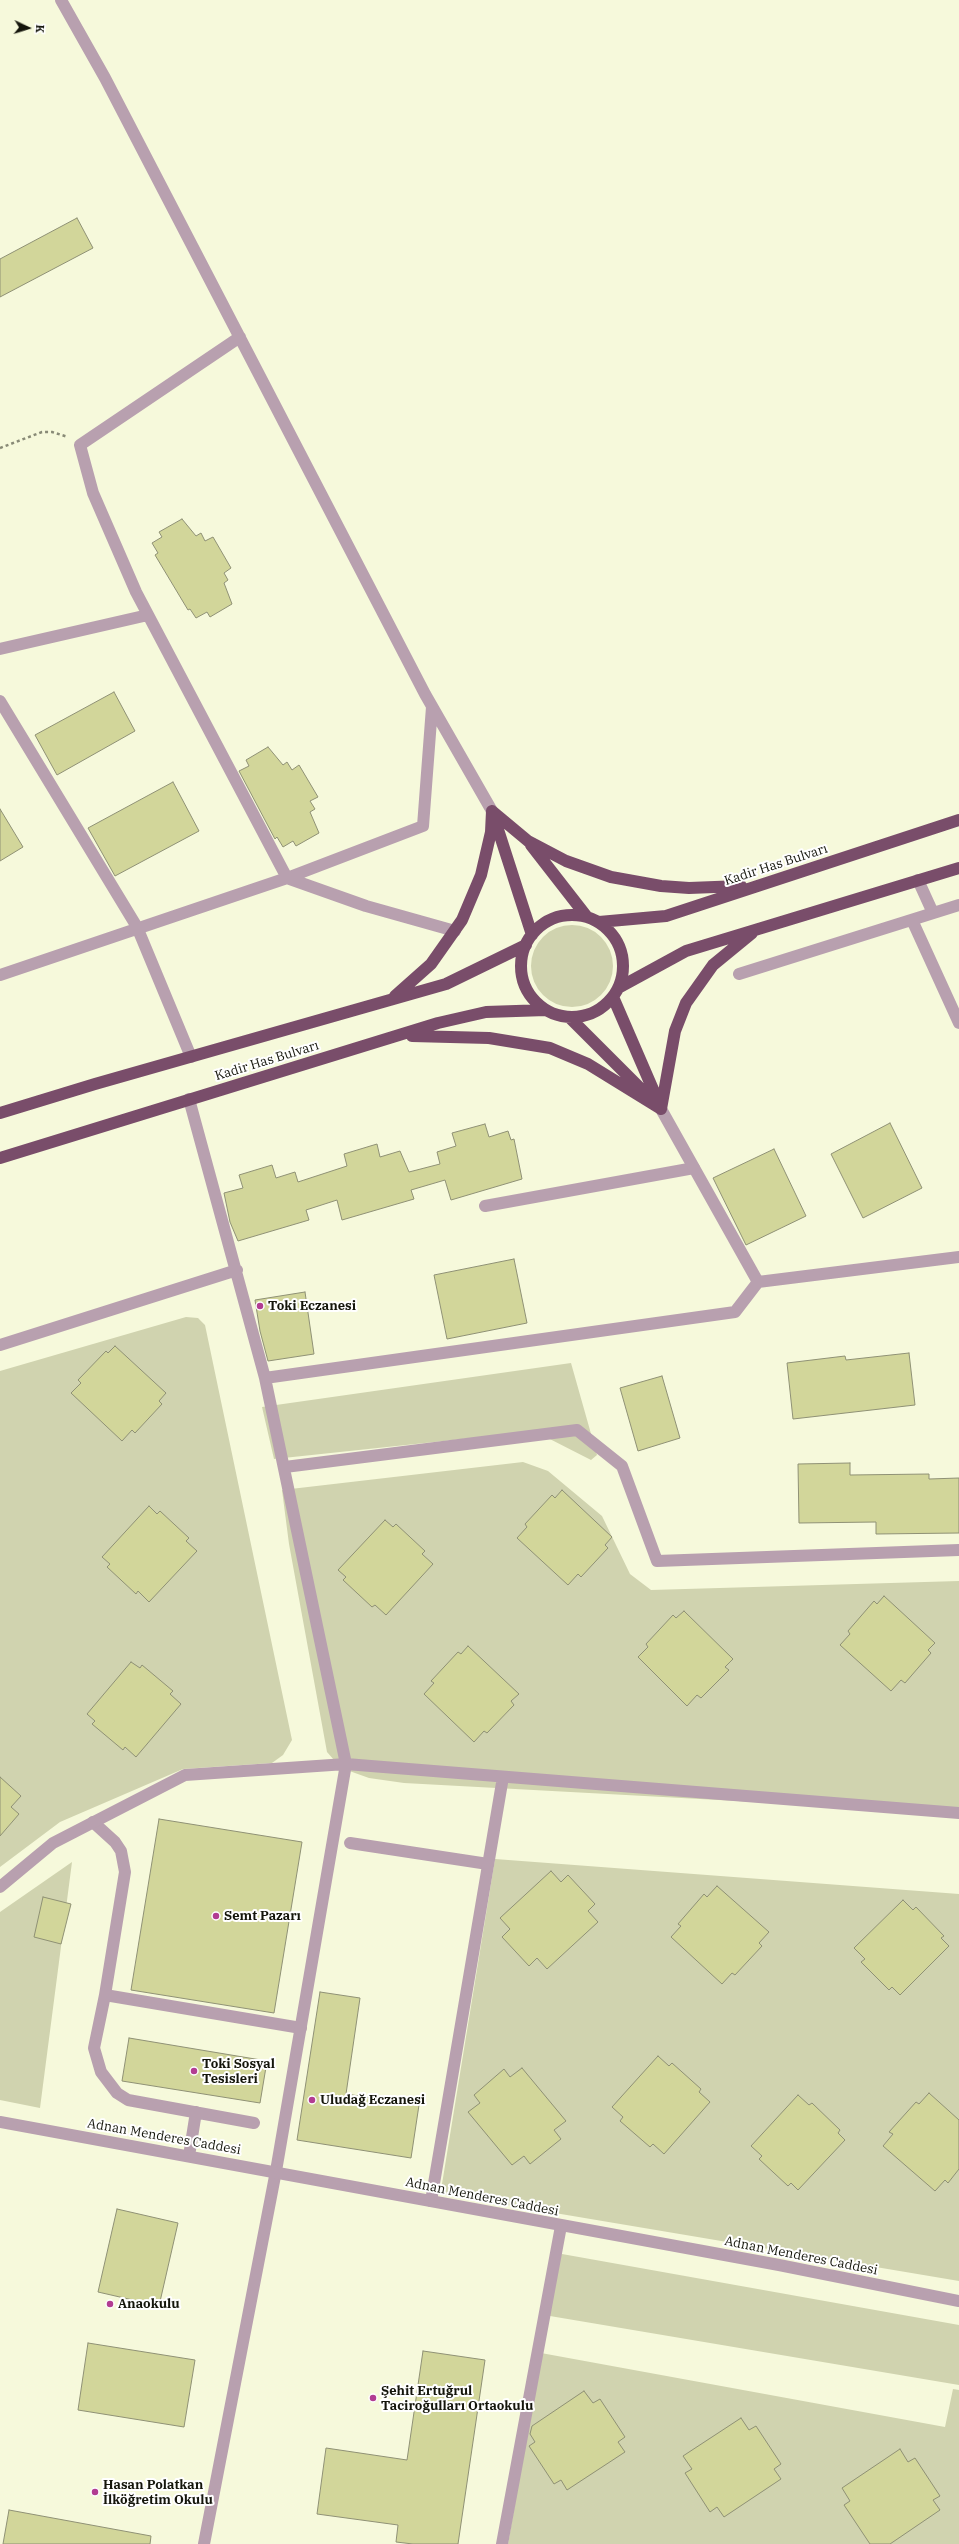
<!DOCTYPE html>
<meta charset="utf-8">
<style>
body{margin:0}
#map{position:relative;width:959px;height:2544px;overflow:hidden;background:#f6f9db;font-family:"IBM Plex Serif",serif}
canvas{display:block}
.north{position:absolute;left:8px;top:8px;width:40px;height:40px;-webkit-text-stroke:3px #fff;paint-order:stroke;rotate:94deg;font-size:11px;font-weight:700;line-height:16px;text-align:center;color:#14150b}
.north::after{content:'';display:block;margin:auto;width:14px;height:18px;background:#14150b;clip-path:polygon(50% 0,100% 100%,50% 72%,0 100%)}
</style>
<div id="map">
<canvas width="959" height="2544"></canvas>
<div class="north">K</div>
</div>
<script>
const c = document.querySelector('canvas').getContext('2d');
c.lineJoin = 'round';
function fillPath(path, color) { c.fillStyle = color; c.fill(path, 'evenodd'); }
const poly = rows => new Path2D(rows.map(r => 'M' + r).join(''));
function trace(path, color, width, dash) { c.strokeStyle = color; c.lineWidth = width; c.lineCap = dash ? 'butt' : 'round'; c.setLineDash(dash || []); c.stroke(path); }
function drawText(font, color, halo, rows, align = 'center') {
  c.font = font + ' "IBM Plex Serif",serif'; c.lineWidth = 4; c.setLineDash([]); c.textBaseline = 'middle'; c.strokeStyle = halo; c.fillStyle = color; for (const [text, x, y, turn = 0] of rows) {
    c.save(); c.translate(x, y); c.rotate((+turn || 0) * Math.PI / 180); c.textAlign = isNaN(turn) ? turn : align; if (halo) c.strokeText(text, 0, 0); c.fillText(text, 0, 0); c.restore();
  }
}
fillPath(poly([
 '531 966a41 41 0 1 1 82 0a41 41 0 1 1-82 0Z',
 [186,1317,198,1318,205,1325,292,1740,283,1755,272,1763,183,1769,60,1822,0,1867,0,1371],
 [571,1363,597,1455,591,1460,540,1434,519,1433,274,1459,262,1407],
 [523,1462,548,1471,602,1516,630,1574,651,1590,959,1581,959,1813,404,1783,369,1778,341,1768,327,1752,289,1544,282,1490],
 [495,1859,959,1894,959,2281,442,2194,442,2184],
 [72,1862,40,2108,0,2100,0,1912],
 [562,2254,959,2325,959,2385,544,2315,549,2262],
 [541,2353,945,2427,953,2389,959,2390,959,2544,508,2544]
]), '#d0d3af');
const building = poly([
 [77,218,93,248,0,297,0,259,77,218],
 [182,519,196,536,201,533,205,541,213,537,231,568,224,573,228,580,224,583,232,604,210,617,207,612,196,618,190,609,188,610,155,555,158,553,152,543,162,537,159,532,182,519],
 [114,692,135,731,57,775,35,735,114,692],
 [268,747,283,765,287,762,292,770,299,765,318,797,310,801,315,809,310,812,319,833,296,846,293,841,283,847,277,837,275,839,239,771,249,766,246,760,268,747],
 [173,782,199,831,115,876,88,828,173,782],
 [0,809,23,847,0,861,0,809],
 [890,1123,922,1188,863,1218,831,1154,890,1123],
 [485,1124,489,1137,508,1131,511,1140,514,1139,522,1179,451,1200,445,1180,411,1190,414,1199,342,1220,337,1200,306,1210,309,1220,238,1241,230,1222,224,1193,243,1188,239,1175,272,1165,276,1178,295,1172,298,1182,347,1166,344,1154,377,1144,380,1157,400,1151,409,1172,440,1164,437,1152,456,1146,452,1133,485,1124],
 [774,1149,806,1216,746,1245,713,1178,774,1149],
 [514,1259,527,1323,447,1339,434,1275,514,1259],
 [305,1292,314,1354,268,1361,260,1331,255,1300,305,1292],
 [115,1346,166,1393,159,1401,162,1404,135,1433,132,1430,122,1441,71,1393,81,1383,78,1380,106,1351,108,1353,115,1346],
 [909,1353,915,1405,793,1419,787,1363,845,1356,846,1360,909,1353],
 [662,1376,680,1438,638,1451,620,1388,662,1376],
 [850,1463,850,1475,929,1474,929,1479,959,1478,959,1533,876,1534,876,1522,799,1523,798,1464,850,1463],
 [562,1490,612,1537,605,1545,608,1548,581,1577,578,1574,568,1585,517,1538,527,1527,525,1524,552,1495,555,1498,562,1490],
 [149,1506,157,1514,160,1511,189,1538,186,1541,197,1551,149,1602,138,1591,136,1594,107,1567,110,1564,102,1557,149,1506],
 [385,1520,393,1527,396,1524,425,1551,422,1554,433,1564,386,1615,375,1605,372,1607,343,1580,346,1577,338,1570,385,1520],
 [884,1596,935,1643,928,1650,931,1653,905,1683,901,1680,891,1691,840,1645,850,1634,848,1631,874,1601,877,1604,884,1596],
 [684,1611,733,1659,725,1667,729,1670,701,1698,697,1695,687,1706,638,1657,648,1647,646,1644,673,1615,676,1618,684,1611],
 [468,1646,519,1694,511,1701,514,1705,487,1733,484,1731,474,1742,424,1694,434,1683,431,1681,458,1652,461,1654,468,1646],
 [131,1662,140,1668,142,1665,173,1691,170,1694,181,1704,136,1757,125,1747,123,1750,92,1724,95,1721,87,1714,131,1662],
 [0,1777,21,1796,11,1807,19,1814,0,1836,0,1777],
 [159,1819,302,1842,274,2013,131,1990,159,1819],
 [551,1871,561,1882,568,1875,595,1904,588,1911,598,1922,547,1969,537,1958,529,1966,502,1937,510,1929,500,1918,551,1871],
 [717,1886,769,1932,759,1943,762,1946,735,1975,732,1973,722,1984,671,1937,681,1926,678,1924,704,1894,707,1897,717,1886],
 [43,1897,71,1904,61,1944,34,1937,43,1897],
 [903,1900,913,1910,916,1907,944,1936,941,1938,949,1946,900,1995,892,1987,889,1990,861,1962,865,1959,854,1948,903,1900],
 [320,1992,360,1998,346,2094,419,2105,411,2158,297,2140,320,1992],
 [129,2038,267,2061,260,2103,122,2081,129,2038],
 [658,2056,669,2066,672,2063,701,2089,699,2092,710,2102,664,2154,653,2144,650,2147,620,2121,623,2117,612,2107,658,2056],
 [522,2068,566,2121,554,2130,561,2139,530,2164,524,2156,512,2165,468,2112,480,2103,474,2095,504,2069,510,2077,522,2068],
 [929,2093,959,2120,959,2169,948,2183,945,2180,935,2191,883,2146,893,2134,889,2132,916,2102,919,2104,929,2093],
 [798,2095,809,2105,812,2103,840,2130,838,2133,845,2140,798,2190,791,2183,788,2186,759,2159,762,2156,751,2146,798,2095],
 [117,2209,178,2223,159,2306,98,2292,117,2209],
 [88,2343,195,2360,184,2427,78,2410,88,2343],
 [423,2351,485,2360,458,2544,413,2544,396,2542,398,2525,317,2514,326,2448,407,2460,423,2351],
 [584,2391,593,2403,600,2399,625,2437,618,2442,625,2452,567,2490,561,2480,554,2484,529,2446,535,2442,530,2434,532,2426,584,2391],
 [741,2418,749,2430,756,2426,781,2464,774,2469,781,2479,724,2517,717,2507,710,2512,685,2473,692,2469,683,2456,741,2418],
 [900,2449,908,2462,915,2458,940,2496,933,2500,940,2510,890,2544,870,2544,844,2505,850,2501,842,2488,900,2449],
 [9,2510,151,2536,150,2544,3,2544,9,2510]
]);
fillPath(building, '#d2d69a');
trace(building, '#8f9175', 1);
trace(poly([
 [0,448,42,432,52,432,68,437]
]), '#888a76', 2.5, [3, 3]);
trace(poly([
 [485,1206,694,1168],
 [93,1822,115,1842,121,1851,125,1872,105,1995,301,2028],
 [350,1843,488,1864],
 [105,1995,94,2048,101,2072,117,2093,128,2100,254,2123],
 [189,2156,196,2112]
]), '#b8a0af', 12);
trace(poly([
 [61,0,105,78,425,694,492,811],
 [240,337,80,445,93,493,136,592,287,878,423,826,432,707],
 [0,649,148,615],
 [0,701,137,927,191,1057],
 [918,880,933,913],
 [912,920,959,1023],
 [739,974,959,905],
 [0,975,287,878,366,906,455,931],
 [189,1099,265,1378,346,1764,276,2171,204,2544],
 [661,1109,758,1282,959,1257],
 [0,1345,237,1270],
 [265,1378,735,1312,758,1282],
 [285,1467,577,1430,622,1466,657,1561,959,1550],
 [0,1887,53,1843,185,1775,346,1764,959,1813],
 [431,2201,503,1777],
 [502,2544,561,2226]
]), '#b8a0af', 12);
trace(poly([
 [0,2122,779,2265,959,2301]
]), '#b8a0af', 12);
trace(poly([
 [492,811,528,841,566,861,611,877,661,886,689,888,741,886],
 [494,817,532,935],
 [531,845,587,917],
 '521 966a51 51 0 1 1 102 0a51 51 0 1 1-102 0Z',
 [599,922,666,916,959,820],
 [620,987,686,951,959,868],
 [395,996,431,964,462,920,481,875,491,832,492,811],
 [613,997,661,1108],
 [570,1018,644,1092],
 [412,1036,489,1038,550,1048,588,1064,661,1109],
 [661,1109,675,1031,686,1003,713,965,752,933],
 [0,1113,95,1084,446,984,526,945],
 [0,1158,438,1023,486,1012,546,1010]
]), '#794d6a', 12);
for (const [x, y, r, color] of [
 [260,1306,4,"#b23c92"],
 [216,1916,4,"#b23c92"],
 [194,2071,4,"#b23c92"],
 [312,2100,4,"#b23c92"],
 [110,2304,4,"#b23c92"],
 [373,2398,4,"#b23c92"],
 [95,2492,4,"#b23c92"]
]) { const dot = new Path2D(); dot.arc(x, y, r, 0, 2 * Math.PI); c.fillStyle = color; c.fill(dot); trace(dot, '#fff', 1.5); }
drawText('13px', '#14150b', '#fff', [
 ["Kadir Has Bulvarı",776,865,-18],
 ["Kadir Has Bulvarı",267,1061,-17],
 ["Adnan Menderes Caddesi",164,2137,10],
 ["Adnan Menderes Caddesi",482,2197,11],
 ["Adnan Menderes Caddesi",801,2256,11]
]);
drawText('bold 13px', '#14150b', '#fff', [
 ["Toki Eczanesi",268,1306],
 ["Semt Pazarı",224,1916],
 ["Toki Sosyal",202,2064],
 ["Tesisleri",202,2079],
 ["Uludağ Eczanesi",320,2100],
 ["Anaokulu",118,2304],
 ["Şehit Ertuğrul",381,2391],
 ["Taciroğulları Ortaokulu",381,2406],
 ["Hasan Polatkan",103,2485],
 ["İlköğretim Okulu",103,2500]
], 'left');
</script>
